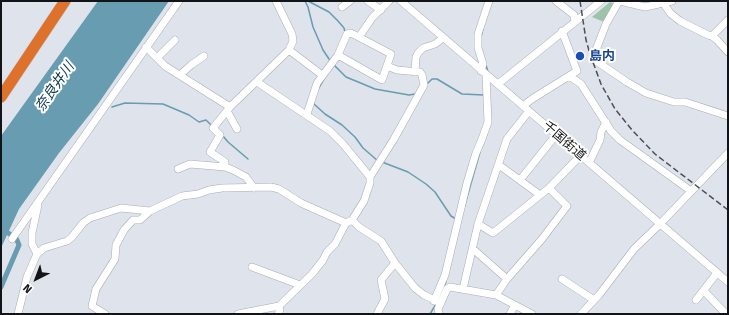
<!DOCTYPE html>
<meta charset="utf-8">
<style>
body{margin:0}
#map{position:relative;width:729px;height:315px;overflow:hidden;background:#dfe3eb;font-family:"Fira Sans",sans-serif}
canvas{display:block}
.frame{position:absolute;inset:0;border:2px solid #131417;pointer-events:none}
.north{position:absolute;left:16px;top:259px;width:40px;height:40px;-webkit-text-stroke:3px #fff;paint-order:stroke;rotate:222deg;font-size:11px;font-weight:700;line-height:16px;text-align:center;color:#131417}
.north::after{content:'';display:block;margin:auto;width:14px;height:18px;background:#131417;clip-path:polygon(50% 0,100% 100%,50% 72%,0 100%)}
</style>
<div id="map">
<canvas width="729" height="315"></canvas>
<div class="frame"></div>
<div class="north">N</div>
</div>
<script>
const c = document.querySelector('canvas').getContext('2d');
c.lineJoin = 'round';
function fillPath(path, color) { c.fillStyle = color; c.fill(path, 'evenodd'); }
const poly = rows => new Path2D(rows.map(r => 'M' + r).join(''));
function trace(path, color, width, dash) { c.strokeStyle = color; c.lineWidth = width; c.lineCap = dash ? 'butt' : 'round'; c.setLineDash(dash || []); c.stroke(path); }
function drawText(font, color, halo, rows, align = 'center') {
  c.font = font + ' "Fira Sans","Noto Sans JP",sans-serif'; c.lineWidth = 4; c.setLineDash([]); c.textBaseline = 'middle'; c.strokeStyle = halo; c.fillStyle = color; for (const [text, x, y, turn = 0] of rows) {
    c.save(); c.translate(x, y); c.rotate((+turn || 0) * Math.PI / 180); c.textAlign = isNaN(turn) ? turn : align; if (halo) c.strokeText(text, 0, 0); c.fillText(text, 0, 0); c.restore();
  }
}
fillPath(poly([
 [610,2,615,4,604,22,592,17]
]), '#9ec3ab');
fillPath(poly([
 [98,1,169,1,98,104,59,153,19,209,1,248,1,136]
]), '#679cb1');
trace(poly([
 [305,1,308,7,313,27,323,50,331,62],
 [308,1,329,12,338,21,344,28,345,32],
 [481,37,483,29],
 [334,65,346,77,363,84,375,89,409,95,415,94],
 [486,65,488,72],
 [426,85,432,79,437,79,462,94,484,95],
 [317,91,324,79],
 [314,102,314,104,325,114,342,125,355,137,363,148,378,161],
 [112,107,125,103,163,104,189,115,199,122,206,120,211,125],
 [223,136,228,142,248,159],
 [482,147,487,134],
 [382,162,408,172,426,184,435,192,451,216,456,219],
 [464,208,480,152],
 [441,293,446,282],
 [430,314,436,304]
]), '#679cb1', 1.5);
trace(poly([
 [1,228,11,235],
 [1,287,19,245,16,238]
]), '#679cb1', 5);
const minor = poly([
 [368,1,381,10],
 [401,1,728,282],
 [556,1,574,15,575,21],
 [619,1,606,24,594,55,596,61,627,82,646,93,674,102,685,102,728,116],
 [620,1,645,7,672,1],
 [663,3,671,14,680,21,708,35,712,36,717,40,728,52],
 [342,7,350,1],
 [712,36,728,20],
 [359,37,372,18,389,1],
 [146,47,165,66,230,107],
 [289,50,322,75],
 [157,58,175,40],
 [481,71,483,64,478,48,478,34,489,1],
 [415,72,416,57,418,53,423,48,435,44,443,38],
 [180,75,191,65,204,56],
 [569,76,581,84,611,131,620,140,691,191],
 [257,82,330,131,343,144,370,177,370,183,364,201,352,220,346,223,335,244,327,252,323,260,312,274,279,306,280,310,278,314],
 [498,84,601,1],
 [523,106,532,99,577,71,562,31],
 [227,111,237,129],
 [307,114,317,83,338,55,347,34,351,33,391,54,382,80,338,55],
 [589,163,600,140,601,132,606,122],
 [499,165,540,195],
 [178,169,190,164,225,167],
 [370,177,394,139,424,85,422,75,420,72,397,70,387,66],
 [520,180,556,135],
 [254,188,246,177,233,170,225,167,225,162,210,152,220,135,213,128,230,107,289,50,293,41,292,34,276,1],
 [352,220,359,227,381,241,395,263,415,288,424,295,441,303],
 [478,224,493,233,549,188,581,155],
 [12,239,179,1],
 [473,249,507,279],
 [37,254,32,244,32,233,38,205],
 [252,267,300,285],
 [562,279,594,300],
 [463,289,478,224,507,139,529,111],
 [704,291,726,314],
 [496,295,507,279,542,239,567,206,549,188],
 [696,300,717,273],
 [434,301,445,275,467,183,476,153,482,139,488,122,486,75],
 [18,314,27,277,37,254,44,248,67,241,72,237,83,223,90,218,115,210,121,208,150,211,182,196,198,194,209,190,222,188,271,187,279,189,301,203,346,223],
 [105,314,92,306,96,289,115,259,116,245,124,230,133,220,140,220,150,211],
 [238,314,279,306],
 [377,314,385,299,381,280,395,263],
 [439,314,438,309,447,289,450,287,496,295,532,314],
 [510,314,515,305],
 [581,314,599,295,634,249,660,224,728,153]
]);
const highway = poly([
 [1,97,65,1]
]);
trace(minor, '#a9acb4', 8);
trace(highway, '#c2c2c3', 12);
trace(minor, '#fff', 7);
trace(highway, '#de722d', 11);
trace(poly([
 [580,1,586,40,590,54,601,84,615,109,632,130,655,154,728,210]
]), '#4e4f54', 1.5, [6, 3]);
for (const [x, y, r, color] of [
 [580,56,5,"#1a4fb4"]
]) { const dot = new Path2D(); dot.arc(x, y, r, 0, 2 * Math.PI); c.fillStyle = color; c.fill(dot); trace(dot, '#fff', 1.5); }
drawText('bold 13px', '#164399', '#fff', [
 ["島内",589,56]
], 'left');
drawText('13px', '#131417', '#fff', [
 ["千国街道",564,141,41]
]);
drawText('italic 14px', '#0c3b4c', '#fff', [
 ["奈良井川",55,87,-55]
]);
</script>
